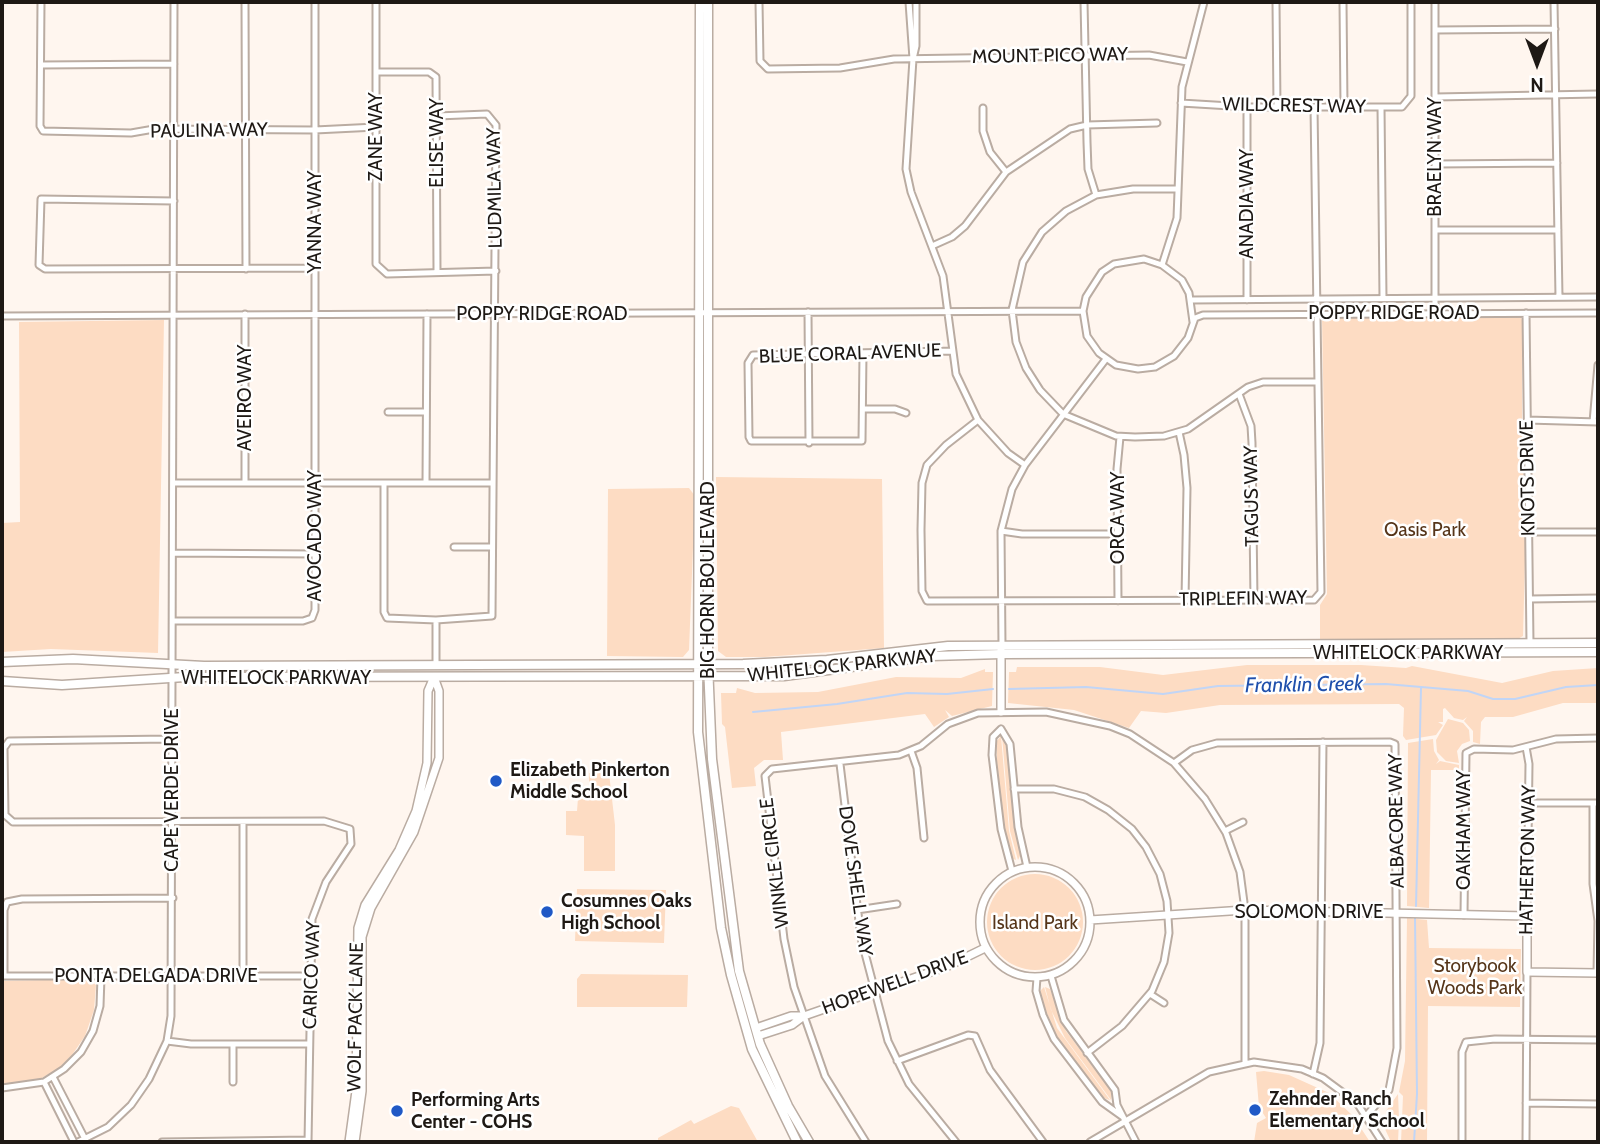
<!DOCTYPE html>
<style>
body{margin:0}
#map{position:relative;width:1600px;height:1144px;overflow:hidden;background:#fff6ef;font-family:Cabin,sans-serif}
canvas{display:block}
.frame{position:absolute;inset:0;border:4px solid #1e1915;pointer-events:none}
.north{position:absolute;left:1502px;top:28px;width:70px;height:70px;-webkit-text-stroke:5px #fff;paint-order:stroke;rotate:180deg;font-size:19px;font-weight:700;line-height:28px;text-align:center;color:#1e1915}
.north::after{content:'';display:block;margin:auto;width:24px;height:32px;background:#1e1915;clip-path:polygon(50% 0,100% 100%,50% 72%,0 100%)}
</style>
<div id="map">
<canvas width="1600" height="1144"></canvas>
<div class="frame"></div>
<div class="north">N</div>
</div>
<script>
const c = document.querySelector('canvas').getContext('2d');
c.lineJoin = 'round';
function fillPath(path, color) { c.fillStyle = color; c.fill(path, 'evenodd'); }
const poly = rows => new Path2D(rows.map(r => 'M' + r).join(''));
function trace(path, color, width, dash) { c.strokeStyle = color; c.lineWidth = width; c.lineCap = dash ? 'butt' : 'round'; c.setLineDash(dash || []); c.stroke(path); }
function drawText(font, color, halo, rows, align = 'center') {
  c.font = font + ' Cabin,sans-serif'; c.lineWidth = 5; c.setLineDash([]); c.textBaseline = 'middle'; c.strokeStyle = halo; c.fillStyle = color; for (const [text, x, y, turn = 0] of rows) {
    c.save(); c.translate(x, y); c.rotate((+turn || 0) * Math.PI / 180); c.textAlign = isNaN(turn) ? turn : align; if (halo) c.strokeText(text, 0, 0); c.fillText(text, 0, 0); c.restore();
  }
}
fillPath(poly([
 [1520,315,1522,320,1522,439,1526,522,1523,636,1516,640,1320,641,1320,605,1327,594,1322,318,1326,316],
 [164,320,158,653,51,649,2,652,2,523,20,522,19,322],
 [716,477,882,479,884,648,765,657,726,657,718,651],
 [689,488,695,496,689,650,683,657,607,656,608,489],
 [1247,665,1361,665,1406,668,1412,666,1502,683,1553,671,1598,668,1598,703,1563,703,1513,717,1485,717,1481,722,1480,744,1473,742,1473,731,1464,721,1467,717,1463,720,1454,718,1445,708,1443,709,1443,722,1438,722,1443,725,1436,735,1406,740,1403,736,1404,708,1399,704,1220,705,1166,713,1141,711,1129,728,1074,710,1008,703,1009,672,1016,672,1017,667,1100,667,1163,675],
 [985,669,985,672,993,672,992,706,952,716,945,710,949,717,934,727,925,714,781,732,783,760,764,760,754,768,756,786,732,788,725,727,722,724,721,693,736,693,737,688,755,693,818,692,896,677,961,678],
 [1448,719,1463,723,1469,730,1470,741,1462,744,1457,751,1459,763,1446,761,1437,752,1436,740],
 [1001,736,1009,831,1016,860,1011,858,1005,837,997,762,996,742],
 [1002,736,1006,741,1014,822,1021,854,1018,860,1010,831],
 [1433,739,1434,751,1439,760,1436,764,1440,761,1459,765,1459,770,1431,770,1429,908,1407,906,1408,743],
 [589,773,609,773,615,825,615,871,584,871,584,836,566,835,566,811,577,811,578,798,589,797],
 '987 922a48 48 0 1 1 96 0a48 48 0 1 1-96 0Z',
 [577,889,666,890,664,943,575,941],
 [1407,918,1427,920,1429,948,1521,949,1520,1007,1428,1006,1427,1142,1401,1142,1403,1096,1399,1092,1405,1061],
 [581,974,688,975,687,1007,577,1007,577,979],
 [88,979,96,985,94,1010,85,1036,72,1055,58,1069,40,1079,2,1085,2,981],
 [1044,987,1057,1028,1110,1100,1103,1098,1059,1041,1043,1004,1040,991],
 [1045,987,1050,989,1066,1031,1112,1092,1111,1100,1065,1038,1051,1010],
 [1264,1071,1289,1075,1329,1093,1353,1116,1370,1142,1254,1142,1257,1123,1266,1118,1259,1107,1256,1072],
 [1398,1094,1399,1119,1389,1119,1386,1111],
 [731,1106,739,1108,758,1142,658,1142,658,1138,691,1120,694,1124],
 [1389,1120,1399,1120,1398,1142,1391,1142,1385,1129]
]), '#fddcc3');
trace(poly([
 [1009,689,1086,687,1163,694,1218,686,1386,684,1468,691,1493,699,1515,699,1566,687,1598,685],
 [753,712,837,704,907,693,947,694,993,689],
 [1416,906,1421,688],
 [1414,1142,1417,1094,1415,918]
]), '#c1d5f6', 2);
const minor = poly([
 [41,2,40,126,43,131,131,133,154,129,315,130,376,127],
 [245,2,246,269],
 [376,2,376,264,387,274,496,271],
 [759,2,760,61,768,69,840,68,894,59,1149,55,1187,62],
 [909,2,913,59,906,169,911,192,943,276,956,374,978,420,1008,453,1025,465],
 [1084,2,1087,142,1088,169,1096,195],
 [1276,2,1277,107],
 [1343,2,1344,107],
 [1554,2,1559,297],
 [1435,30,1555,29],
 [913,59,916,46,916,2],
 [41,65,174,64],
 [376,72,429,72,436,77,437,271],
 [1435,97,1598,94],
 [1181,103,1247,107,1402,107,1411,96,1411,2],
 [1247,107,1247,300],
 [1381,107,1383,298],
 [983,108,983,131,990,152,1006,172],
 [1435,164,1557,163],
 [1177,189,1133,189,1096,195,1066,211,1042,232,1023,262,1012,310,1016,342,1026,368,1040,390,1063,414,1116,436,1135,437,1164,436,1188,429,1248,387,1263,382,1318,382],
 [174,201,41,199,39,265,45,269,315,268],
 [1435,230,1558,230],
 [932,246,952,237,965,226,1006,172,1070,129,1087,125,1157,123],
 [1162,265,1177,218,1182,87,1204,2],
 [1191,300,1598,297],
 [808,312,809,443],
 [1435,313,1435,2],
 [1526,313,1530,643],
 [245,314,245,483],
 [2,316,1083,311],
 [1193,322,1189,293,1182,280,1162,265,1144,259,1114,264,1102,272,1086,297,1083,311,1087,336,1099,353,1116,365,1138,369,1155,367,1174,356,1188,338,1195,318,1203,315,1598,313],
 [863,353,862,441,751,441,749,437,748,363,753,355,951,351],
 [1239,394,1251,426,1252,443,1254,600],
 [864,409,895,409,906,413],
 [388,412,426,412],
 [978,420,946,445,927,465,922,483,921,530,922,591,927,601,1314,600,1321,592,1314,107],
 [1527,420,1598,422],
 [1593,422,1598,365],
 [1179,432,1184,455,1187,488,1185,600],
 [173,483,493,483],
 [384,483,384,612,387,618,436,620,492,616,496,125,487,114,437,116],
 [426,483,427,314],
 [1001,531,1022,534,1118,534],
 [1530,532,1598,532],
 [454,547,492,547],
 [173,553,315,554],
 [1530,599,1598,598],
 [1118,601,1117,469,1120,437],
 [436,620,436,665],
 [174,621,303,621,312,618,315,610,315,2],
 [1002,646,1001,531,1012,489,1025,465,1106,359],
 [1001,729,993,737,992,755,1001,829,1012,871],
 [1001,729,1010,744,1018,827,1027,867],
 [171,739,9,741,4,748,5,815,13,822,324,821,350,829,351,844,326,882,312,919,308,1142],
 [1526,747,1529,764,1527,916],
 [911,751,917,768,924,838],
 [1174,763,1192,750,1217,743,1390,742,1395,744,1397,1048,1389,1090,1366,1116],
 [840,764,861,938,888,1041,909,1084,956,1142],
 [1014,789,1054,789,1085,797,1108,810,1132,829,1146,847,1160,874,1167,901,1169,933,1164,962,1152,991,1122,1026,1087,1053],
 [1529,803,1598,803],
 [1593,803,1593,884,1598,921,1597,973],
 [243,822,243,976],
 [1225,831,1243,822],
 [857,910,897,904],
 [1464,915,1466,753,1474,749,1513,750,1556,739,1598,738],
 [2,976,309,976],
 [4,976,4,910,7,902,22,899,173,898],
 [1051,976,1064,1020,1115,1090,1117,1105,1136,1142],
 [1037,978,1036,991,1043,1015,1054,1039,1102,1102,1123,1117],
 [1150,994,1164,1003],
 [167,1041,191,1044,309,1044],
 [233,1044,233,1082],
 [897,1061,968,1035,975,1036,990,1070,1043,1142],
 [1313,1074,1320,1043,1323,742],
 [53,1077,85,1139],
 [44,1082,74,1142],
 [2,1088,44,1082,64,1069,81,1052,93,1031,100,1006,101,977],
 [1526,1103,1598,1104],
 [78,1142,108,1127,131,1105,149,1079,167,1041,171,1016,174,2],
 [162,1142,308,1140],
 [866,1142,825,1076,794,987,784,939,765,776,772,769,899,755,921,746,948,724,978,713,1046,712,1110,726,1130,734,1174,763,1205,799,1226,833,1240,872,1245,910,1245,1063],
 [1090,1142,1209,1072,1254,1062,1302,1069,1323,1078,1357,1103,1382,1142],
 [1462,1142,1462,1052,1466,1042,1495,1039,1598,1040],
 [1526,1142,1527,972]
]);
const tertiary = poly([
 [1001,712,1001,650],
 '980 922a55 55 0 1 1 110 0a55 55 0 1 1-110 0Z',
 [1090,920,1245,910,1527,916,1527,972,1598,973],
 [756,1028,791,1016,804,1016],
 [758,1036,792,1025,804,1016,948,966,985,948],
 [349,1142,356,1091,358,928,365,905,399,850,416,811,427,763,428,691,434,677],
 [355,1142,362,1091,362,937,371,908,414,832,439,758,439,691,434,677]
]);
const secondary = poly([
 [700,2,698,732,721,928,731,975,752,1049,797,1142],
 [708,2,708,664,712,759,739,971,760,1044,788,1106,809,1142],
 [2,662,73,659,204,666,743,664,827,660,948,646,1598,643],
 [2,681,62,685,185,677,784,676,932,656,1001,654,1598,652]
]);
trace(minor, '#baaca2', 9);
trace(tertiary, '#baaca2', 10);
trace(secondary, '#baaca2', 11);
trace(minor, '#fff', 5);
trace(tertiary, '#fff', 7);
trace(secondary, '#fff', 8);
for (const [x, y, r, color] of [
 [496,781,7,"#2059c6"],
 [547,912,7,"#2059c6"],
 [1255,1110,7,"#2059c6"],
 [397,1111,7,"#2059c6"]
]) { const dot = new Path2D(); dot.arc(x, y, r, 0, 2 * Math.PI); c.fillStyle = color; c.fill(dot); trace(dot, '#fff', 2.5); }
drawText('19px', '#1e1915', '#fff', [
 ["MOUNT PICO WAY",1050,56,-1],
 ["WILDCREST WAY",1294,106,1],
 ["PAULINA WAY",209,131,-1],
 ["ZANE WAY",376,137,-90],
 ["ELISE WAY",437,143,-90],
 ["BRAELYN WAY",1435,157,-90],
 ["LUDMILA WAY",495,188,-91],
 ["ANADIA WAY",1247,204,-90],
 ["YANNA WAY",315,222,-90],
 ["POPPY RIDGE ROAD",1394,313],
 ["POPPY RIDGE ROAD",542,314],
 ["BLUE CORAL AVENUE",850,354,-2],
 ["AVEIRO WAY",245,398,-90],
 ["KNOTS DRIVE",1528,478,-91],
 ["TAGUS WAY",1252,496,-91],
 ["ORCA WAY",1118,518,-90],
 ["AVOCADO WAY",315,536,-90],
 ["BIG HORN BOULEVARD",708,580,-90],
 ["TRIPLEFIN WAY",1243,599,-1],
 ["WHITELOCK PARKWAY",1408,653],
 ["WHITELOCK PARKWAY",842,666,-6],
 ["WHITELOCK PARKWAY",276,678],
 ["CAPE VERDE DRIVE",172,790,-90],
 ["ALBACORE WAY",1397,821,-91],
 ["OAKHAM WAY",1464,830,-90],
 ["HATHERTON WAY",1528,860,-89],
 ["WINKLE CIRCLE",775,863,-97],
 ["DOVE SHELL WAY",855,881,82],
 ["SOLOMON DRIVE",1309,912],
 ["CARICO WAY",312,975,-88],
 ["PONTA DELGADA DRIVE",156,976],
 ["HOPEWELL DRIVE",895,983,-20],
 ["WOLF PACK LANE",356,1017,-89]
]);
drawText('19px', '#563519', '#fff', [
 ["Oasis Park",1425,530],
 ["Island Park",1035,923],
 ["Storybook",1475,966],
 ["Woods Park",1475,988]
]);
drawText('bold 19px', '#1e1915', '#fff', [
 ["Elizabeth Pinkerton",510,770],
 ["Middle School",510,792],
 ["Cosumnes Oaks",561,901],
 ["High School",561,923],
 ["Zehnder Ranch",1269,1099],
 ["Elementary School",1269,1121],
 ["Performing Arts",411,1100],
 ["Center - COHS",411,1122]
], 'left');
drawText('italic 21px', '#2050ac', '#fff', [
 ["Franklin Creek",1304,685,-1]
]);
</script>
